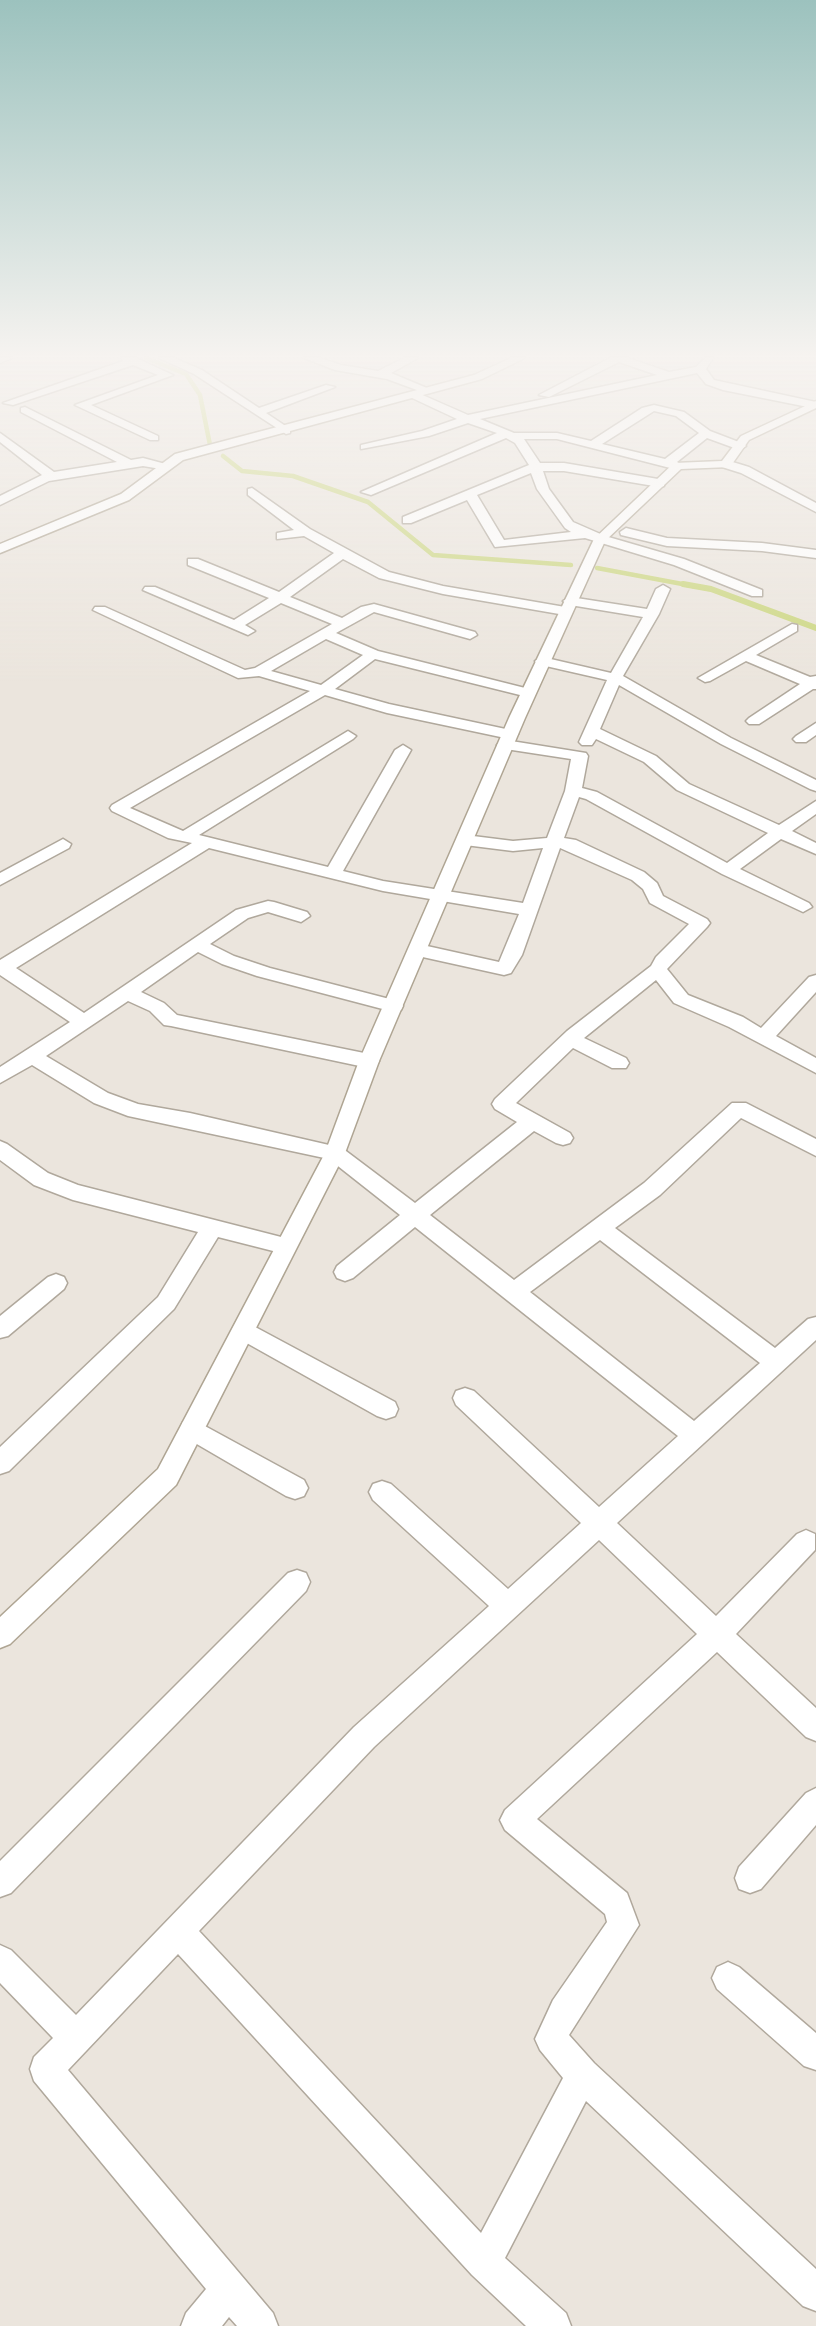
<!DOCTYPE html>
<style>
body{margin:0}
canvas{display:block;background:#ebe5dd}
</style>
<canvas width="816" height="2326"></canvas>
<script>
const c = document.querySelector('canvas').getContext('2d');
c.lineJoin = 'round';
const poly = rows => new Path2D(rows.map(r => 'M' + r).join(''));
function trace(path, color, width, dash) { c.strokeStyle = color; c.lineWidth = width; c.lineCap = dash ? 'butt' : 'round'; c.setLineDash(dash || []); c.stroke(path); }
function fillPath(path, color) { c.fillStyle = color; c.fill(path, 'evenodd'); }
trace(poly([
 [146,358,186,374,200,395,210,445],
 [223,456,242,471,293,476,368,502,433,555,571,565],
 [597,568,693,586]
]), '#cbd67f', 4.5);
trace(poly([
 [683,584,711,589,816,628]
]), '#cbd67f', 6);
const street = poly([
 [0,358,12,358,0,363,0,358],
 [121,358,136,358,173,375,91,405,158,436,158,440,150,440,75,405,158,375,133,365,13,405,3,403,123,361,121,358],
 [159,358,174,358,202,370,259,408,326,385,335,387,266,413,290,429,290,433,286,434,194,374,159,358],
 [304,358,320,358,341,365,378,371,404,358,418,358,391,373,434,391,425,393,387,379,335,370,304,358],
 [610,358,628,358,669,372,696,367,705,358,713,358,706,369,714,380,816,402,816,408,813,408,723,390,706,384,697,373,480,419,514,433,557,433,591,441,642,408,654,405,684,412,710,431,744,444,746,446,740,450,707,438,677,462,684,466,678,470,557,439,524,439,540,463,564,463,664,480,664,486,660,487,564,471,543,471,549,489,573,522,605,536,684,559,762,590,762,596,752,596,674,565,585,538,495,547,467,500,411,523,403,523,403,517,529,465,515,443,506,438,371,495,361,492,497,433,468,423,429,436,361,449,361,445,422,431,457,419,410,397,410,393,418,393,468,415,657,375,619,362,549,397,539,395,610,358],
 [654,411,676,416,699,433,665,459,602,444,654,411],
 [531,473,537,489,565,528,571,532,504,540,477,495,531,473],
 [25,407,131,460,143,458,173,466,167,470,143,466,49,481,0,505,0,496,42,475,0,442,0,433,54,472,117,462,21,412,21,408,25,407],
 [726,460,749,467,816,503,816,512,741,473,722,467,720,464,726,460],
 [252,488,310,529,389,572,443,586,565,607,572,611,565,615,443,594,379,578,343,559,290,597,342,618,361,607,374,604,475,632,477,635,470,639,374,612,336,633,378,651,533,690,535,693,528,697,375,659,335,689,389,704,515,731,518,734,515,737,510,739,387,713,325,695,130,808,183,831,348,731,356,736,353,739,199,835,328,867,395,750,403,745,411,750,343,871,383,881,523,903,543,848,513,851,465,845,457,840,465,835,513,841,547,838,565,791,571,759,499,748,497,745,505,740,586,753,588,756,582,788,597,792,727,863,768,833,677,790,644,762,596,739,592,745,582,745,579,742,607,680,537,664,535,661,542,657,611,673,643,617,570,605,563,601,570,597,647,609,656,589,663,585,670,589,659,614,623,676,731,738,816,780,816,791,810,789,721,744,619,685,600,729,656,756,689,784,779,825,816,801,816,814,792,831,816,843,816,854,781,839,740,869,809,903,812,907,803,912,722,874,586,799,579,797,564,838,576,840,644,872,657,883,663,896,707,919,710,923,707,927,667,969,688,995,743,1017,761,1028,809,977,816,975,816,992,776,1036,816,1058,816,1073,729,1027,674,1003,656,980,584,1038,626,1058,629,1063,626,1068,612,1068,573,1048,516,1103,570,1133,573,1138,570,1143,563,1145,556,1143,534,1131,430,1215,514,1280,644,1183,732,1103,746,1103,816,1139,816,1156,741,1118,660,1195,615,1228,775,1348,808,1319,816,1317,816,1340,617,1523,716,1616,797,1534,806,1530,815,1534,815,1550,736,1634,816,1708,816,1741,806,1737,717,1652,537,1819,627,1893,639,1925,569,2035,594,2063,816,2269,816,2311,803,2306,586,2101,505,2258,566,2313,571,2326,526,2326,472,2275,178,1954,68,2070,273,2313,278,2326,237,2326,229,2317,222,2326,181,2326,186,2313,206,2289,34,2081,30,2069,34,2057,53,2038,0,1983,0,1945,11,1950,76,2015,354,1727,489,1606,373,1500,369,1492,373,1484,382,1481,391,1484,508,1589,581,1523,456,1405,453,1398,456,1391,465,1388,474,1391,599,1507,678,1436,415,1227,353,1278,345,1281,337,1278,334,1272,337,1266,400,1215,329,1159,128,1116,94,1103,32,1065,0,1083,0,1067,70,1022,0,975,0,960,192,843,168,838,112,811,110,808,112,805,310,691,259,676,238,678,93,610,95,607,105,607,245,670,255,668,332,624,281,603,245,625,255,631,248,635,143,590,145,587,155,587,234,620,269,598,188,565,188,559,198,559,279,592,334,553,304,536,277,539,277,533,294,530,248,495,248,489,252,488],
 [326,639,363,655,321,685,271,671,326,639],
 [209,848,383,891,519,914,499,962,418,944,409,950,418,956,504,975,511,973,522,955,560,848,632,880,643,889,650,903,689,924,656,957,651,966,567,1031,495,1099,492,1104,495,1109,517,1122,415,1203,342,1148,190,1113,138,1104,108,1093,46,1056,128,1001,150,1011,164,1025,171,1026,369,1068,376,1066,379,1061,376,1056,369,1054,177,1015,164,1003,141,992,198,952,222,964,257,976,394,1012,401,1010,403,1006,401,1002,270,968,234,956,210,944,248,918,268,912,301,922,310,916,307,912,274,902,268,901,236,910,84,1013,16,968,209,848],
 [600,1240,760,1363,694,1421,530,1292,600,1240],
 [599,1540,697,1634,505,1810,500,1820,505,1830,605,1914,607,1922,553,2000,535,2039,540,2050,563,2078,481,2233,199,1931,374,1747,599,1540],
 [626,528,667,538,762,543,816,550,816,558,762,551,667,546,621,535,620,532,626,528],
 [792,624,797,625,797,631,756,655,810,677,816,676,816,689,813,689,759,724,749,724,746,721,749,718,800,684,746,661,710,681,705,682,698,678,792,624],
 [816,723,816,735,806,742,796,742,793,739,796,736,816,723],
 [63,839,71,844,69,848,0,885,0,873,63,839],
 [0,1141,7,1144,48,1173,78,1185,285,1238,293,1240,296,1246,293,1252,285,1254,218,1237,174,1309,9,1471,0,1474,0,1447,158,1297,198,1232,73,1200,34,1185,0,1160,0,1141],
 [56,1274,64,1277,67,1283,64,1289,8,1336,0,1338,0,1316,48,1277,56,1274],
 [244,1321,395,1402,398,1409,395,1416,386,1419,377,1416,236,1337,232,1330,236,1323,244,1321],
 [192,1419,304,1480,308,1488,304,1496,295,1499,286,1496,183,1436,180,1429,183,1422,192,1419],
 [297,1570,306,1573,310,1582,306,1591,11,1893,0,1897,0,1861,288,1573,297,1570],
 [816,1788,816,1825,761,1889,750,1893,739,1889,735,1878,739,1867,806,1793,816,1788],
 [728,1962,739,1967,816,2033,816,2070,804,2066,717,1989,712,1978,717,1967,728,1962]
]);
const secondary = poly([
 [511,358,525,358,482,379,183,460,129,500,0,553,0,544,121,494,175,454,474,375,511,358],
 [816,401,816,408,749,440,730,467,681,469,605,541,525,718,379,1061,345,1153,176,1485,10,1644,0,1648,0,1617,158,1469,325,1153,359,1061,509,718,594,539,674,463,722,461,741,436,816,401]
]);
trace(street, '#b0a89c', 3);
trace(secondary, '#afa593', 3);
fillPath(street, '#fff');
fillPath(secondary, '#fff');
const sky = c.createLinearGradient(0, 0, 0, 684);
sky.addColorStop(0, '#9cc2be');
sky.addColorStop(0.52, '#f6f3f0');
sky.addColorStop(1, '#f6f3f000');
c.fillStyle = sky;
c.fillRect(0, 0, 816, 684);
</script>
